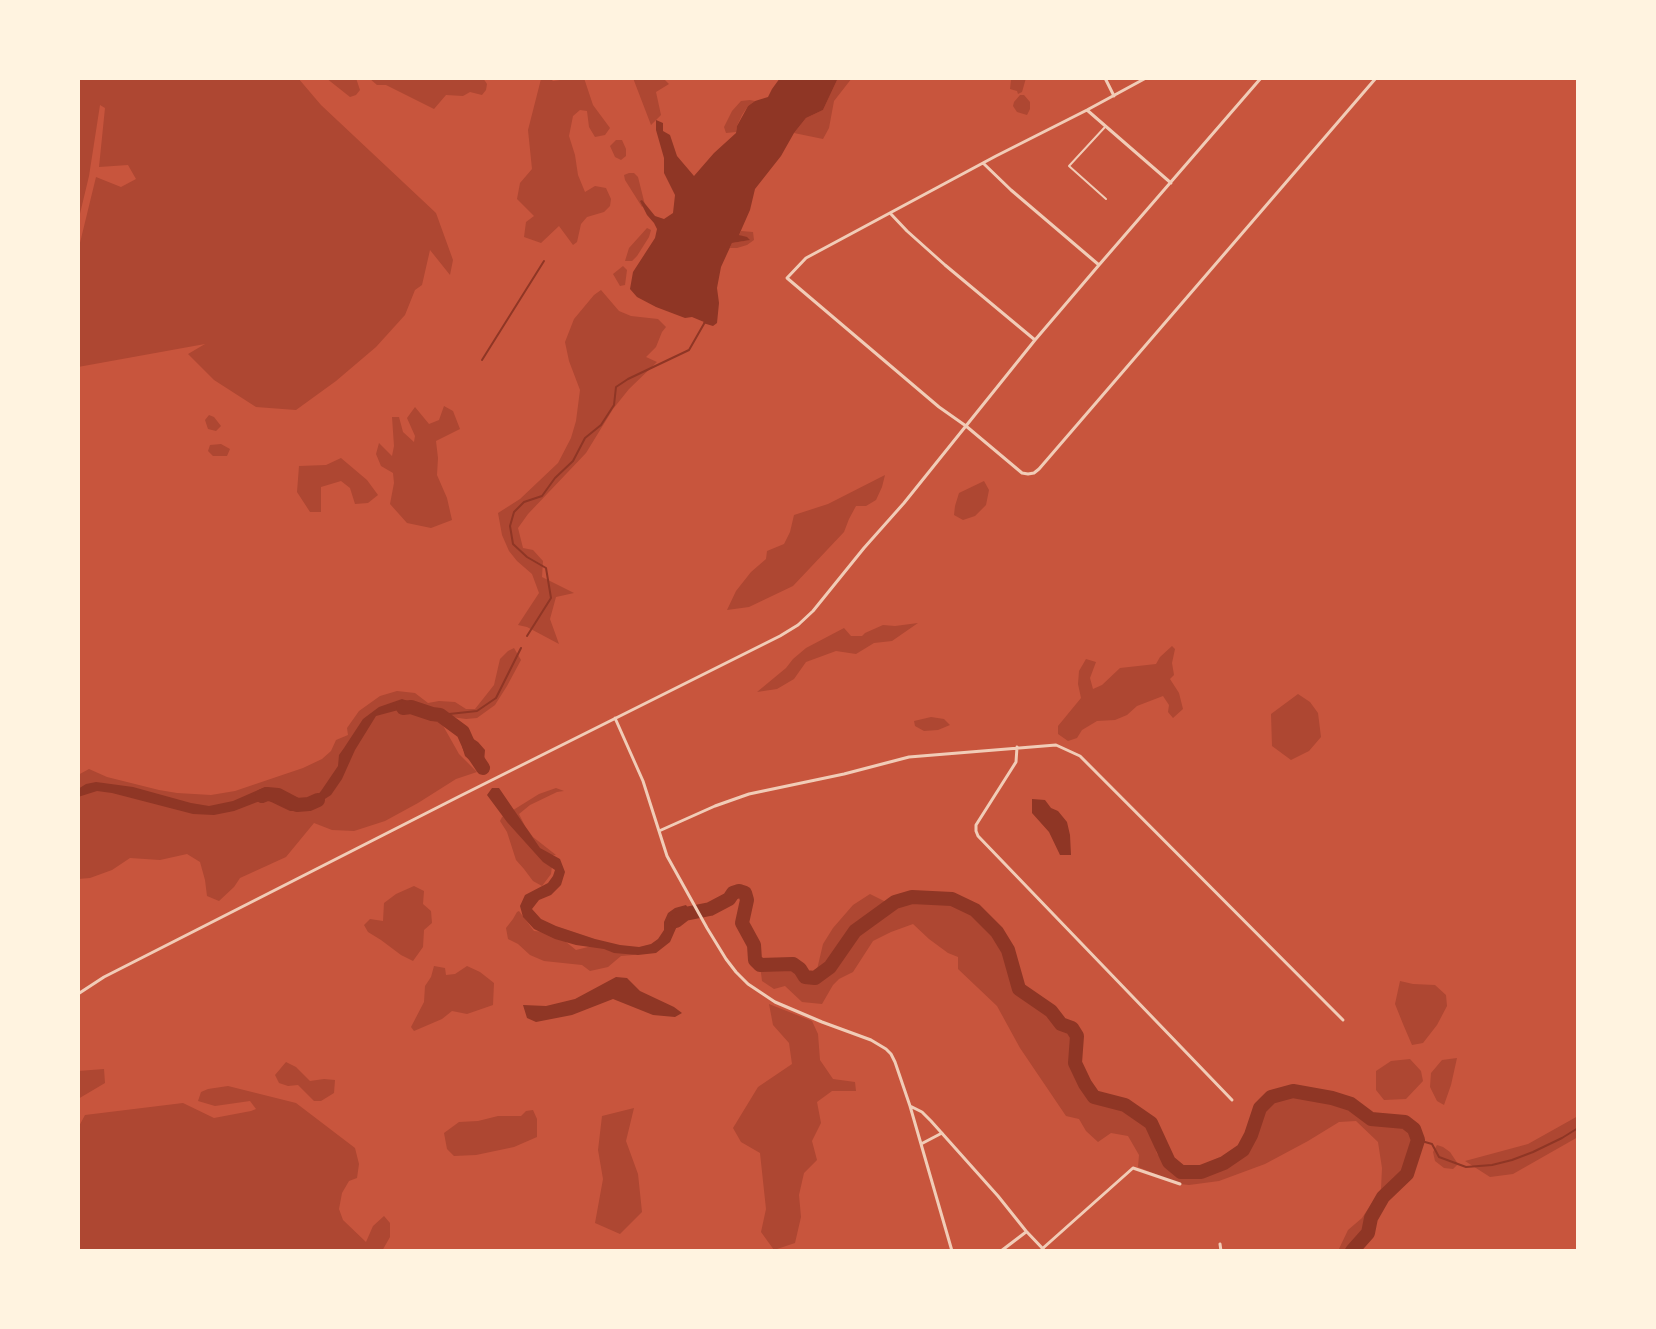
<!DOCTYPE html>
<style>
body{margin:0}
#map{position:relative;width:1656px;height:1329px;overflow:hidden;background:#c8553d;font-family:Arial,sans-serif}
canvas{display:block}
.frame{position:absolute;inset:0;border:80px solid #fff3e0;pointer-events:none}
</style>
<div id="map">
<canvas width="1656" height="1329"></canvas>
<div class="frame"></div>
</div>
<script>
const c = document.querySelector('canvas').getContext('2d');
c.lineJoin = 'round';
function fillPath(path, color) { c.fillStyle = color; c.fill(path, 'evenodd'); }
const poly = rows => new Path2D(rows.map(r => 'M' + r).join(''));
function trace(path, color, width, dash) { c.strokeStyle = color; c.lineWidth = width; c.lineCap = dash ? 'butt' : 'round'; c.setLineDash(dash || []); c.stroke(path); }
fillPath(poly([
 [78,78,298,78,321,105,436,213,453,260,450,275,430,250,422,285,415,290,405,315,376,347,336,381,296,410,256,407,214,380,188,354,205,344,78,367,78,251,96,177,121,187,136,179,128,165,99,167,105,108,100,105,89,176,78,222],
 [326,78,356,78,360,90,356,95,350,97],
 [369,78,483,78,487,84,486,90,482,95,470,92,463,96,446,95,434,109,386,85,377,85],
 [543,78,550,78,553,81,560,80,561,78,584,78,593,105,610,128,605,135,595,137,589,127,587,111,580,110,573,116,569,136,575,155,578,175,585,192,595,186,606,188,611,199,610,206,604,212,587,217,581,224,577,242,573,245,559,226,541,243,524,237,526,222,534,216,517,199,520,183,532,169,528,130,541,79],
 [633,78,663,78,669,84,656,92,661,115,651,125],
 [838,78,852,78,834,101,829,128,823,139,794,133,806,118,823,110],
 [1013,78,1026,78,1022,92,1018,94,1017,91,1010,89,1011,80],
 [1020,95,1024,95,1030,102,1030,109,1027,115,1017,112,1013,106,1014,102],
 [750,100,755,101,748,106,742,115,737,126,736,132,726,133,724,127,732,111,741,101],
 [616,140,622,140,626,149,626,156,621,160,615,157,610,146],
 [629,173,634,173,638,177,645,205,642,207,625,180,624,175],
 [647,228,651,230,649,237,637,256,632,261,625,261,629,248],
 [741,231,753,232,754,240,747,245,737,248,730,248,732,243,749,240,739,235],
 [623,266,627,270,625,285,620,286,613,274],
 [601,290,619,311,631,316,658,319,666,327,662,332,656,347,646,357,657,362,629,389,613,409,586,453,528,514,518,528,523,548,533,550,543,561,542,577,574,593,556,597,550,619,559,644,527,627,518,625,539,593,532,574,517,561,509,551,502,535,498,513,520,499,558,463,571,438,576,421,580,390,569,361,565,342,574,319,594,295],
 [444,406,453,411,460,429,436,441,438,458,437,475,447,498,452,520,431,528,407,523,390,504,394,483,393,473,381,466,376,454,379,443,392,456,394,446,392,417,399,417,403,432,414,442,415,436,407,418,415,407,429,424,439,420],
 [209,415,214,417,221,426,216,431,208,429,205,420],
 [221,444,230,449,227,456,213,456,208,451,210,445],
 [341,458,367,480,378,495,368,503,355,504,350,488,341,481,321,487,321,512,310,512,297,492,299,466,326,465],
 [885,475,882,487,876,500,866,506,856,506,849,519,844,532,793,586,749,607,727,610,736,591,751,572,766,559,767,551,784,544,790,532,794,515,828,504],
 [984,481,989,490,986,505,975,516,963,520,954,515,955,506,959,493],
 [918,623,892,641,874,643,856,654,836,651,806,662,794,679,777,689,757,692,786,668,793,659,806,648,844,628,851,636,862,636,865,633,883,625,895,626],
 [1172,646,1175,649,1172,663,1174,675,1170,679,1179,693,1183,709,1173,718,1168,712,1169,705,1163,696,1137,706,1127,715,1115,720,1097,721,1082,730,1077,738,1068,741,1058,734,1058,726,1081,698,1078,684,1079,671,1086,659,1096,662,1090,678,1093,689,1102,685,1120,668,1156,664,1160,657],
 [514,648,521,660,507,686,495,705,477,718,466,719,437,715,459,754,477,772,456,779,418,803,385,821,354,831,332,830,314,823,286,857,240,878,234,887,219,901,207,896,205,880,200,862,187,854,160,860,130,858,112,870,90,878,78,879,78,775,89,769,107,777,159,790,177,793,211,795,235,791,303,768,322,759,331,751,336,740,348,735,347,728,359,711,380,696,397,691,415,693,428,703,439,701,455,702,466,709,475,709,494,685,500,659,508,651],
 [1298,694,1310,702,1318,713,1321,737,1309,751,1291,760,1272,746,1271,714],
 [931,717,944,719,950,725,938,730,924,731,915,726,914,721],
 [556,788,564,791,557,792,530,805,519,814,525,826,533,837,556,855,547,856,552,866,551,874,542,886,533,881,524,869,516,860,507,832,500,821,502,817,539,794],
 [414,886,424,891,423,904,431,911,432,923,424,930,423,947,413,961,401,955,381,940,368,932,364,925,370,919,383,921,384,903,396,894],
 [870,894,886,902,895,902,912,897,952,899,975,910,997,932,1008,950,1019,989,1051,1011,1061,1024,1072,1028,1077,1036,1075,1063,1085,1084,1094,1097,1125,1105,1151,1123,1149,1128,1157,1154,1180,1172,1201,1172,1224,1163,1243,1150,1251,1135,1260,1108,1271,1097,1293,1091,1332,1098,1351,1104,1371,1119,1405,1122,1414,1129,1418,1140,1407,1174,1383,1197,1371,1218,1368,1233,1352,1251,1338,1251,1348,1230,1362,1218,1381,1189,1382,1168,1378,1142,1356,1121,1339,1122,1308,1141,1265,1164,1219,1181,1189,1185,1180,1184,1138,1167,1139,1155,1128,1136,1111,1133,1098,1142,1086,1131,1079,1119,1066,1116,1020,1048,997,1006,958,969,958,957,948,953,929,939,913,924,891,932,873,941,853,972,839,979,833,985,822,1004,802,1002,785,986,774,989,762,981,760,965,793,964,800,969,805,977,815,978,823,944,833,928,853,905],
 [519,911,534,931,555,933,576,950,600,944,642,951,633,955,621,956,608,967,590,971,582,965,544,961,530,955,518,944,508,939,506,928,513,919,517,912],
 [434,966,445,968,446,975,455,974,467,966,480,972,494,983,493,1005,467,1014,452,1011,442,1019,414,1031,411,1027,424,1002,425,986,431,977],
 [1400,981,1413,984,1435,985,1446,995,1447,1006,1437,1025,1423,1043,1412,1045,1403,1024,1395,1004],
 [769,1004,812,1021,818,1034,820,1060,833,1079,855,1082,856,1091,832,1091,817,1102,821,1123,812,1141,817,1160,804,1173,799,1195,801,1217,795,1243,774,1250,761,1232,766,1209,760,1153,741,1142,733,1128,758,1087,792,1064,789,1043,773,1025],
 [1457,1058,1451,1085,1444,1105,1437,1101,1430,1087,1431,1073,1442,1060],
 [1410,1059,1421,1071,1423,1081,1406,1099,1384,1100,1376,1090,1376,1071,1391,1061],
 [286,1062,296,1067,310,1081,324,1079,335,1080,334,1093,321,1101,314,1101,298,1085,288,1086,279,1083,275,1075],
 [104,1069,105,1083,78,1099,78,1071],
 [228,1086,296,1103,355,1148,359,1164,357,1178,349,1181,342,1193,339,1209,343,1220,366,1242,373,1226,384,1216,390,1223,390,1237,382,1251,78,1251,78,1128,85,1115,183,1103,214,1118,251,1111,256,1109,250,1101,215,1106,198,1101,201,1092,208,1089],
 [634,1108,626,1141,638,1174,642,1212,620,1234,595,1223,603,1179,598,1150,602,1116],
 [533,1110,537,1119,537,1137,514,1147,476,1155,454,1156,447,1149,444,1133,459,1122,478,1121,498,1116,521,1116,526,1111],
 [1578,1116,1578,1137,1513,1174,1490,1177,1465,1161,1528,1144],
 [1437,1145,1443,1147,1450,1152,1458,1164,1453,1169,1444,1168,1435,1161,1433,1152]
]), '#ae4732');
fillPath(poly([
 [780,78,838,78,823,110,806,118,794,133,781,156,755,189,750,210,739,235,747,237,750,240,732,243,721,267,717,288,719,303,717,323,713,326,703,323,704,322,692,317,685,318,656,307,637,297,630,289,633,272,655,238,657,229,654,223,647,215,640,201,642,200,655,216,664,219,673,213,675,195,664,173,664,158,656,130,656,120,663,123,663,131,670,135,677,156,694,176,714,153,736,133,737,126,748,106,755,101,768,97,772,89],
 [402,699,420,705,421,713,402,709,376,716,355,750,342,779,331,795,314,806,303,811,290,811,265,799,234,811,214,815,193,814,112,793,97,791,78,797,78,789,86,784,96,782,133,787,191,803,209,806,233,801,265,787,273,789,286,802,293,806,311,803,321,791,338,766,339,755,344,748,363,719,379,707],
 [463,732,478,742,485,750,484,762,476,766,465,756,462,746],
 [492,788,499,788,540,848,560,859,565,872,561,885,551,895,539,900,532,909,541,919,556,926,595,939,620,945,639,947,651,944,658,939,664,930,664,922,668,913,675,908,686,905,692,914,681,917,670,942,656,953,638,955,614,953,604,949,576,945,555,939,534,929,523,917,520,906,525,895,548,883,553,876,555,870,543,862,507,822,487,795],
 [1032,799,1045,800,1051,808,1058,811,1067,822,1070,835,1071,855,1060,855,1049,832,1032,813],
 [616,977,627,978,640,991,674,1007,682,1013,675,1017,653,1015,613,999,572,1015,536,1022,527,1018,523,1005,546,1006,575,999]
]), '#8f3625');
trace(poly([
 [482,360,544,261],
 [527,636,551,598,546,568,527,557,513,544,510,526,514,512,524,502,542,496,555,478,573,461,585,438,601,425,614,405,616,387,628,379,689,350,705,322],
 [440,715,477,711,496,698,521,648],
 [1418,1140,1432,1144,1439,1157,1466,1167,1492,1165,1512,1160,1533,1152,1562,1138,1578,1128]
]), '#8f3625', 2);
trace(poly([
 [403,708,411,707,432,714,440,715,463,732,471,750,483,768],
 [262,796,267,794,278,795,297,805,309,804,318,800],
 [676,921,685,914,710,909,729,899,733,893,739,891,745,893,747,900,742,923,754,945,755,960,760,965,793,964,800,969,805,977,815,978,830,967,855,931,895,902,912,897,952,899,975,910,997,932,1008,950,1019,989,1051,1011,1061,1024,1072,1028,1077,1036,1075,1063,1085,1084,1094,1097,1125,1105,1151,1123,1169,1162,1181,1172,1201,1172,1224,1163,1243,1150,1251,1135,1260,1108,1271,1097,1293,1091,1332,1098,1351,1104,1371,1119,1405,1122,1414,1129,1418,1140,1407,1174,1383,1197,1371,1218,1368,1233,1352,1251]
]), '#8f3625', 14);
trace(poly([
 [1105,127,1069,166,1106,199]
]), '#f1ccb7', 2);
trace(poly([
 [1105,78,1114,96],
 [1146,78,1087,110,996,156,806,258,787,278,939,407,966,426,1022,473,1028,474,1034,473,1039,469,1376,78],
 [1087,110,1171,183],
 [983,163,1011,190,1099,265],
 [890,213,907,231,945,265,1035,340],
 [615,718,643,781,667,856,707,928,726,959,736,972,748,984,775,1002,822,1022,871,1040,886,1049,891,1054,895,1062,910,1106,952,1251],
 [1017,747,1016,762,976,825,976,831,978,836,1232,1100],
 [659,831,715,806,749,794,844,774,909,757,1056,745,1080,756,1343,1020],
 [78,994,104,977,458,797,780,636,798,625,813,611,864,548,904,503,1035,340,1099,265,1261,78],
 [910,1106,922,1112,931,1121,998,1196,1026,1231,1045,1251],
 [921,1144,942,1133],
 [1220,1244,1221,1251],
 [1042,1249,1133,1168,1180,1184],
 [1001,1251,1026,1232]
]), '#f1ccb7', 3);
</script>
